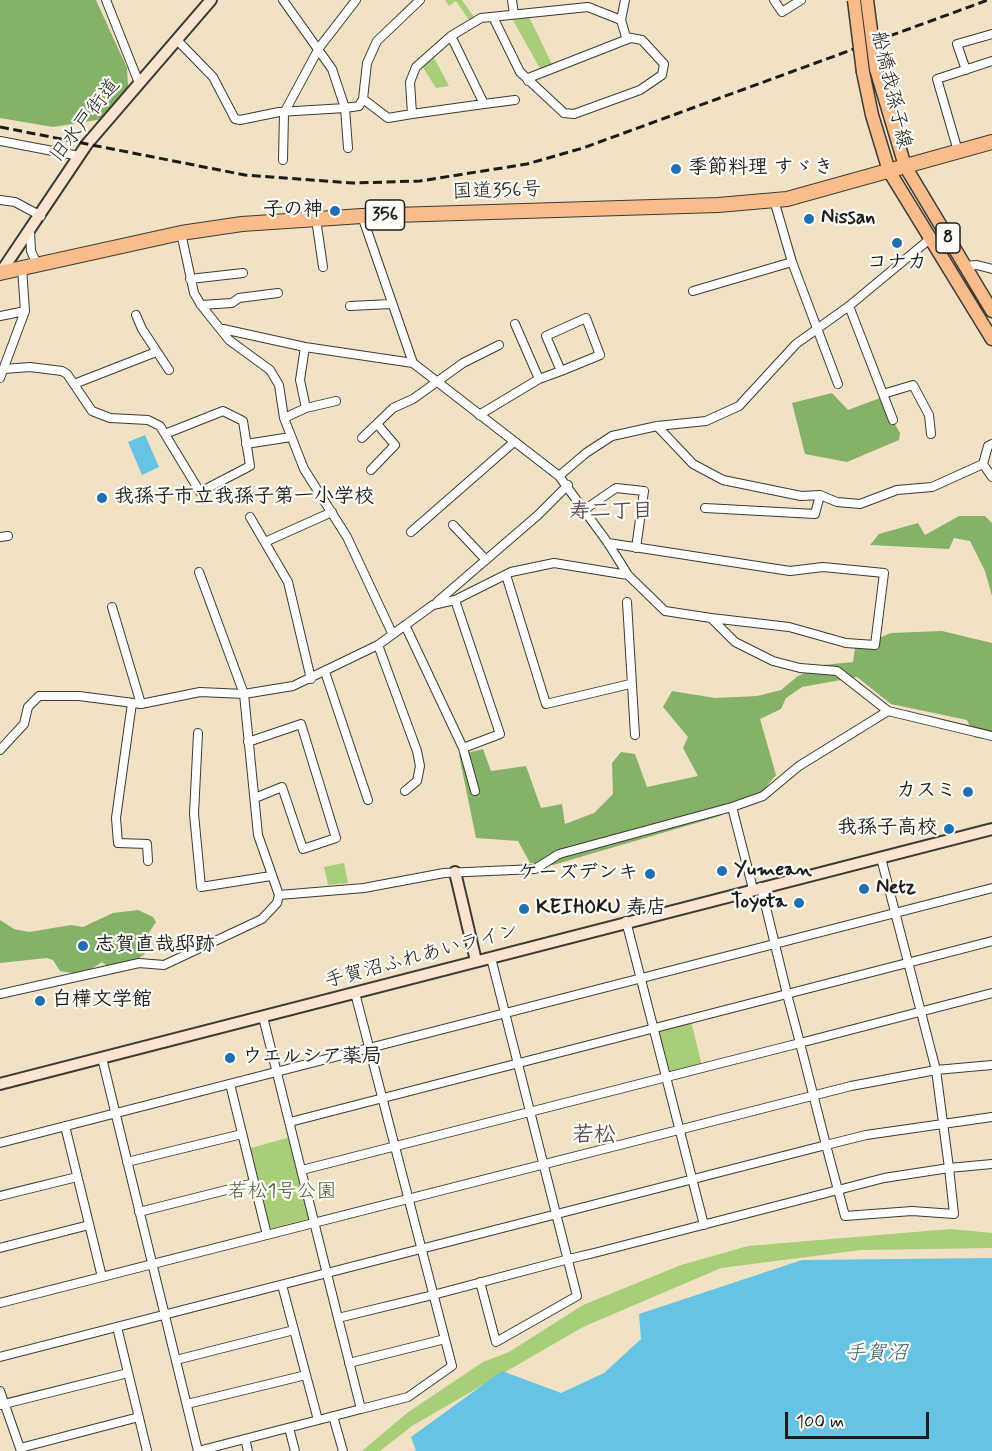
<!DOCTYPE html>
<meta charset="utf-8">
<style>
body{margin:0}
#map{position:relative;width:992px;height:1451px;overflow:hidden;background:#f1e2c5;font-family:Mynerve,sans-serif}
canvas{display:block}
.scale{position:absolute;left:785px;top:1412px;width:144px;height:27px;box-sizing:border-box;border:3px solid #1c1c1c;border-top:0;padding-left:8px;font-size:18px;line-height:21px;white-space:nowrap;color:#1c1c1c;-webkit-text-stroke:4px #fdfcf7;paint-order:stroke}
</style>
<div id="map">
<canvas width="992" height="1451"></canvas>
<div class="scale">100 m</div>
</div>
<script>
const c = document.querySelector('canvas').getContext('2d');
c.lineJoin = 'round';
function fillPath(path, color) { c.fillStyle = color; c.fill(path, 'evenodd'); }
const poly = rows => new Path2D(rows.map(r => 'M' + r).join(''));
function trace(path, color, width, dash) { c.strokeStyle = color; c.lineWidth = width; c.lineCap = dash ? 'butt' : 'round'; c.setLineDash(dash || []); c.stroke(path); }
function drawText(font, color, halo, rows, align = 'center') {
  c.font = font + ' Mynerve,"Klee One",sans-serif'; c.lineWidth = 4.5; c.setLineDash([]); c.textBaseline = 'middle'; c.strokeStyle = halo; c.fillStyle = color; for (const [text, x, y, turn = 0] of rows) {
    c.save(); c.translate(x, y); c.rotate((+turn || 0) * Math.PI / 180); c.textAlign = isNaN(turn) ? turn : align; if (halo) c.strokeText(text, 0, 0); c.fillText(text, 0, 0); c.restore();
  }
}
fillPath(poly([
 [445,0,462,0,476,20,471,23,456,1,449,6],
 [520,14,522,18,529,17,554,68,542,72,510,15],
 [433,56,449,86,436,88,422,66],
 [344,863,348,883,328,885,324,867],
 [691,1021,702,1066,667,1074,656,1029],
 [290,1137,311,1218,272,1228,267,1226,248,1149],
 [951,1229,992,1233,992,1248,861,1250,721,1268,583,1327,412,1426,380,1451,362,1451,407,1413,483,1362,509,1352,583,1305,681,1265,748,1246]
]), '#a9ce78');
fillPath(poly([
 [0,0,96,0,127,68,128,87,103,119,53,127,0,118],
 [832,393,848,410,880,398,900,433,899,440,847,462,805,454,792,403],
 [959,516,985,516,992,523,992,596,985,571,970,541,954,538,949,549,870,545,879,534,918,523,925,535],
 [942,631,992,643,992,739,975,738,967,720,891,704,857,677,802,687,786,698,781,709,760,719,776,775,763,791,720,816,553,865,530,863,518,841,476,838,459,755,483,749,491,771,526,766,541,808,562,804,565,824,594,813,613,794,612,763,621,752,635,754,647,787,698,776,683,748,688,737,663,707,672,691,715,698,757,696,781,690,798,676,823,665,853,662,855,648,891,633],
 [138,910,153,917,156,922,142,943,145,954,136,960,107,966,102,962,91,969,73,973,60,971,53,960,47,958,0,963,0,920,14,929,29,932,71,925,83,927,113,913]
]), '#86b168');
fillPath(poly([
 [145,435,159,467,142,475,128,442],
 [992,1258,992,1451,416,1451,411,1437,502,1371,561,1393,604,1373,641,1339,639,1314,802,1260]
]), '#66c3e4');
const street = poly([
 [106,0,139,83],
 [283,0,332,69,345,108,348,148],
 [512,0,514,14],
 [774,0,782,12,801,0],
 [493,17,520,72,564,113,574,114,640,90,662,75,664,64,642,40,626,37,621,20],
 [177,40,213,77,235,119,240,120,279,112,345,108,359,106,363,99,367,63,377,41,420,0],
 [966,70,957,44,992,34],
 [528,81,531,77,628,39],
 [363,99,388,118,412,114,410,82,416,67,451,36,481,18,588,7,621,20,625,0],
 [484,104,515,100],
 [412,114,484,104,451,36],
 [0,141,79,156],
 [958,151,937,79,992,61],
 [283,160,284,113,319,48,356,0],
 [0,200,15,202,41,216],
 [362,216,413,363,559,476,608,543,628,575,665,611,711,618,735,642,773,661,800,668,837,671,888,711,992,736],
 [316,219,323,267],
 [30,232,31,251,37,264],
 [181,233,194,293,201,305,229,340,270,370,279,385,284,418,304,469,347,537,392,633],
 [792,262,838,384],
 [965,266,977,265,992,269],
 [190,279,243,273],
 [693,291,792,262,774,200],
 [201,305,232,303,239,298,278,293],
 [350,306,391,304],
 [849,306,893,420],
 [136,315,142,329,169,370],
 [0,316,25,311],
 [515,324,539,379],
 [223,329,305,347,413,363],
 [305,347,300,380,306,408],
 [4,369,30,367,62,371,67,374,92,411,110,418,148,420,160,426,200,492,250,466,243,421,223,411,165,434],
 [0,378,25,311,22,268],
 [74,384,156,352],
 [883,394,913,385,929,415,931,434],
 [479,415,539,379,561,371,600,355,586,318,546,336,561,371],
 [284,418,306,408,336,401],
 [657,426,693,464,723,480,801,496,820,495,837,502,860,504,897,490,932,487,983,464,992,477],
 [362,438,393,408,413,399,463,363,499,345],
 [246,444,291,437],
 [983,464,988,446,992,444],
 [371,470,395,445,377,424],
 [559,476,586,453,612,436,657,426,706,421,739,406,796,344,849,306,931,238],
 [705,508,815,514,820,495],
 [584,510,616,488,644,491,636,548],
 [250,517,288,582,311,679],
 [453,525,486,560],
 [411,532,514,442],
 [0,537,8,536],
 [265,542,332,512],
 [608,543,790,571,823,567,884,573,875,645,846,643,789,627,711,618],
 [199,572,244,694,258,835,279,895],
 [506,575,546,704,630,684],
 [455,600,500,734,463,748],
 [437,602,538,515,568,485],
 [627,602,635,735],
 [112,607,141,704],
 [405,625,463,748,475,791],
 [378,645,417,751,420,766,417,781,405,791],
 [325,672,368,800],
 [132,703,116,818,118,843,147,844,148,861],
 [198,733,194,814,201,887,271,876],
 [248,742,301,724,336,838,303,849,282,787,255,798],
 [0,750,24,724,28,707,39,696,79,696,141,704,200,692,244,694,293,686,378,645,433,605,455,600,511,572,554,563,628,575],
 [732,807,753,889],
 [881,858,936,1070,949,1168,992,1164],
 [626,921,704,1225],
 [992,941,787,994,800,1043,992,993],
 [355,993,452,1366,408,1397,361,1409],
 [0,994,139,963,164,965,262,919,277,903,279,895,364,888,444,873,535,869,559,854,732,807,763,796,799,766,888,711],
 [263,1017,338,1318],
 [102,1058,198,1451],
 [230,1084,267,1235],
 [290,1122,787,994,761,887],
 [65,1126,102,1277],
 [0,1143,992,888],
 [127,1162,242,1134],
 [302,1170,800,1043,826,1145,866,1135,992,1117],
 [0,1196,77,1177],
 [139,1212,254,1183],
 [0,1248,89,1225],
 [480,1282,496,1342,577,1296,491,958],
 [282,1285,318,1420],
 [0,1303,851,1086,936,1070,992,1065],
 [117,1327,147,1451],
 [0,1357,826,1145,838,1190,845,1216,912,1211,954,1214,949,1168,884,1178,838,1190,598,1252,569,1259,433,1295,338,1318,361,1409,198,1451],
 [176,1360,294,1330],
 [349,1363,445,1339],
 [0,1391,21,1451],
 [187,1404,306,1375],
 [0,1405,128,1373],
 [333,1416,343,1451],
 [289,1428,295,1451],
 [245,1439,248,1451],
 [20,1448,139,1417]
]);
const secondary = poly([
 [1,272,87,144,211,0],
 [455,872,476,961],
 [0,1084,992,829]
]);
const primary = poly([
 [876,69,905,166,992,311],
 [863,72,872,115,889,171,992,339]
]);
const highway = poly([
 [0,273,181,233,242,224,362,216,718,205,787,199,992,142]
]);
trace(street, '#3c3a35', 10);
trace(secondary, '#3c3a35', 14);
trace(primary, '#3c3a35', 15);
trace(highway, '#3c3a35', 16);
trace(street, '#fff', 8);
trace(secondary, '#fde4d0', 10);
trace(primary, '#f9bc8a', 12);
trace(highway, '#f9bc8a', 14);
trace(poly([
 [0,127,245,175,353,183,420,181,527,164,583,148,988,0]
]), '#1c1c1c', 3, [9, 4.5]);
const primaryBridge = poly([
 [854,0,863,72],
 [867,0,876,69]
]);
trace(primaryBridge, '#3c3a35', 15, []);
trace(primaryBridge, '#f9bc8a', 12);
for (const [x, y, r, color] of [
 [676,169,6,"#1f6fb2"],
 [335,211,6,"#1f6fb2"],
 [809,219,6,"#1f6fb2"],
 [897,243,6,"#1f6fb2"],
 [102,498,6,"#1f6fb2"],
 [968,792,6,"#1f6fb2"],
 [949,829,6,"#1f6fb2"],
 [722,871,6,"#1f6fb2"],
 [650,874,6,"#1f6fb2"],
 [864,889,6,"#1f6fb2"],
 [799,903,6,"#1f6fb2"],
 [524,909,6,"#1f6fb2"],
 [83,946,6,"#1f6fb2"],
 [40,1001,6,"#1f6fb2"],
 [230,1058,6,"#1f6fb2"]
]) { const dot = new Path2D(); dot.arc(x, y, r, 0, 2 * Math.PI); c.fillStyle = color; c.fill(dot); trace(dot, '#fdfcf7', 2); }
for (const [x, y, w] of [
 [385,215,39],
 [948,238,24]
]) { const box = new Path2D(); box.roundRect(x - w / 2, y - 15, w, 30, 4.5); c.fillStyle = '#fdfcf7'; c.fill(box); trace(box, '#1c1c1c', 1.5); }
drawText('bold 18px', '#1c1c1c', null, [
 ["356",385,215],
 ["8",948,238]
]);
drawText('20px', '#1c1c1c', '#fdfcf7', [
 ["船橋我孫子線",890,90,77],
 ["旧水戸街道",86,121,-52],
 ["国道356号",497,192,-2],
 ["手賀沼ふれあいライン",422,957,-15]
]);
drawText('bold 20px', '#1c1c1c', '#fdfcf7', [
 ["季節料理 すゞき",688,169],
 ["子の神",323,211,"right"],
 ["Nissan",821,219],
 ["コナカ",897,264,"center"],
 ["我孫子市立我孫子第一小学校",114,498],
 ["カスミ",956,792,"right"],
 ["我孫子高校",937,829,"right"],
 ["Yumean",734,871],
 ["ケーズデンキ",638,874,"right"],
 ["Netz",876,889],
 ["Toyota",787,903,"right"],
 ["KEIHOKU 寿店",536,909],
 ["志賀直哉邸跡",95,946],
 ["白樺文学館",52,1001],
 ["ウエルシア薬局",242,1058]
], 'left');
drawText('20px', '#4d5a3c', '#fdfcf7', [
 ["若松1号公園",282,1193]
]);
drawText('bold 21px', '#594b55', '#fdfcf7', [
 ["寿二丁目",611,513]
]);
drawText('italic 21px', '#3a5f6c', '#fdfcf7', [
 ["手賀沼",876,1355]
]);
drawText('bold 22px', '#594b55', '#fdfcf7', [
 ["若松",594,1136]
]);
</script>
